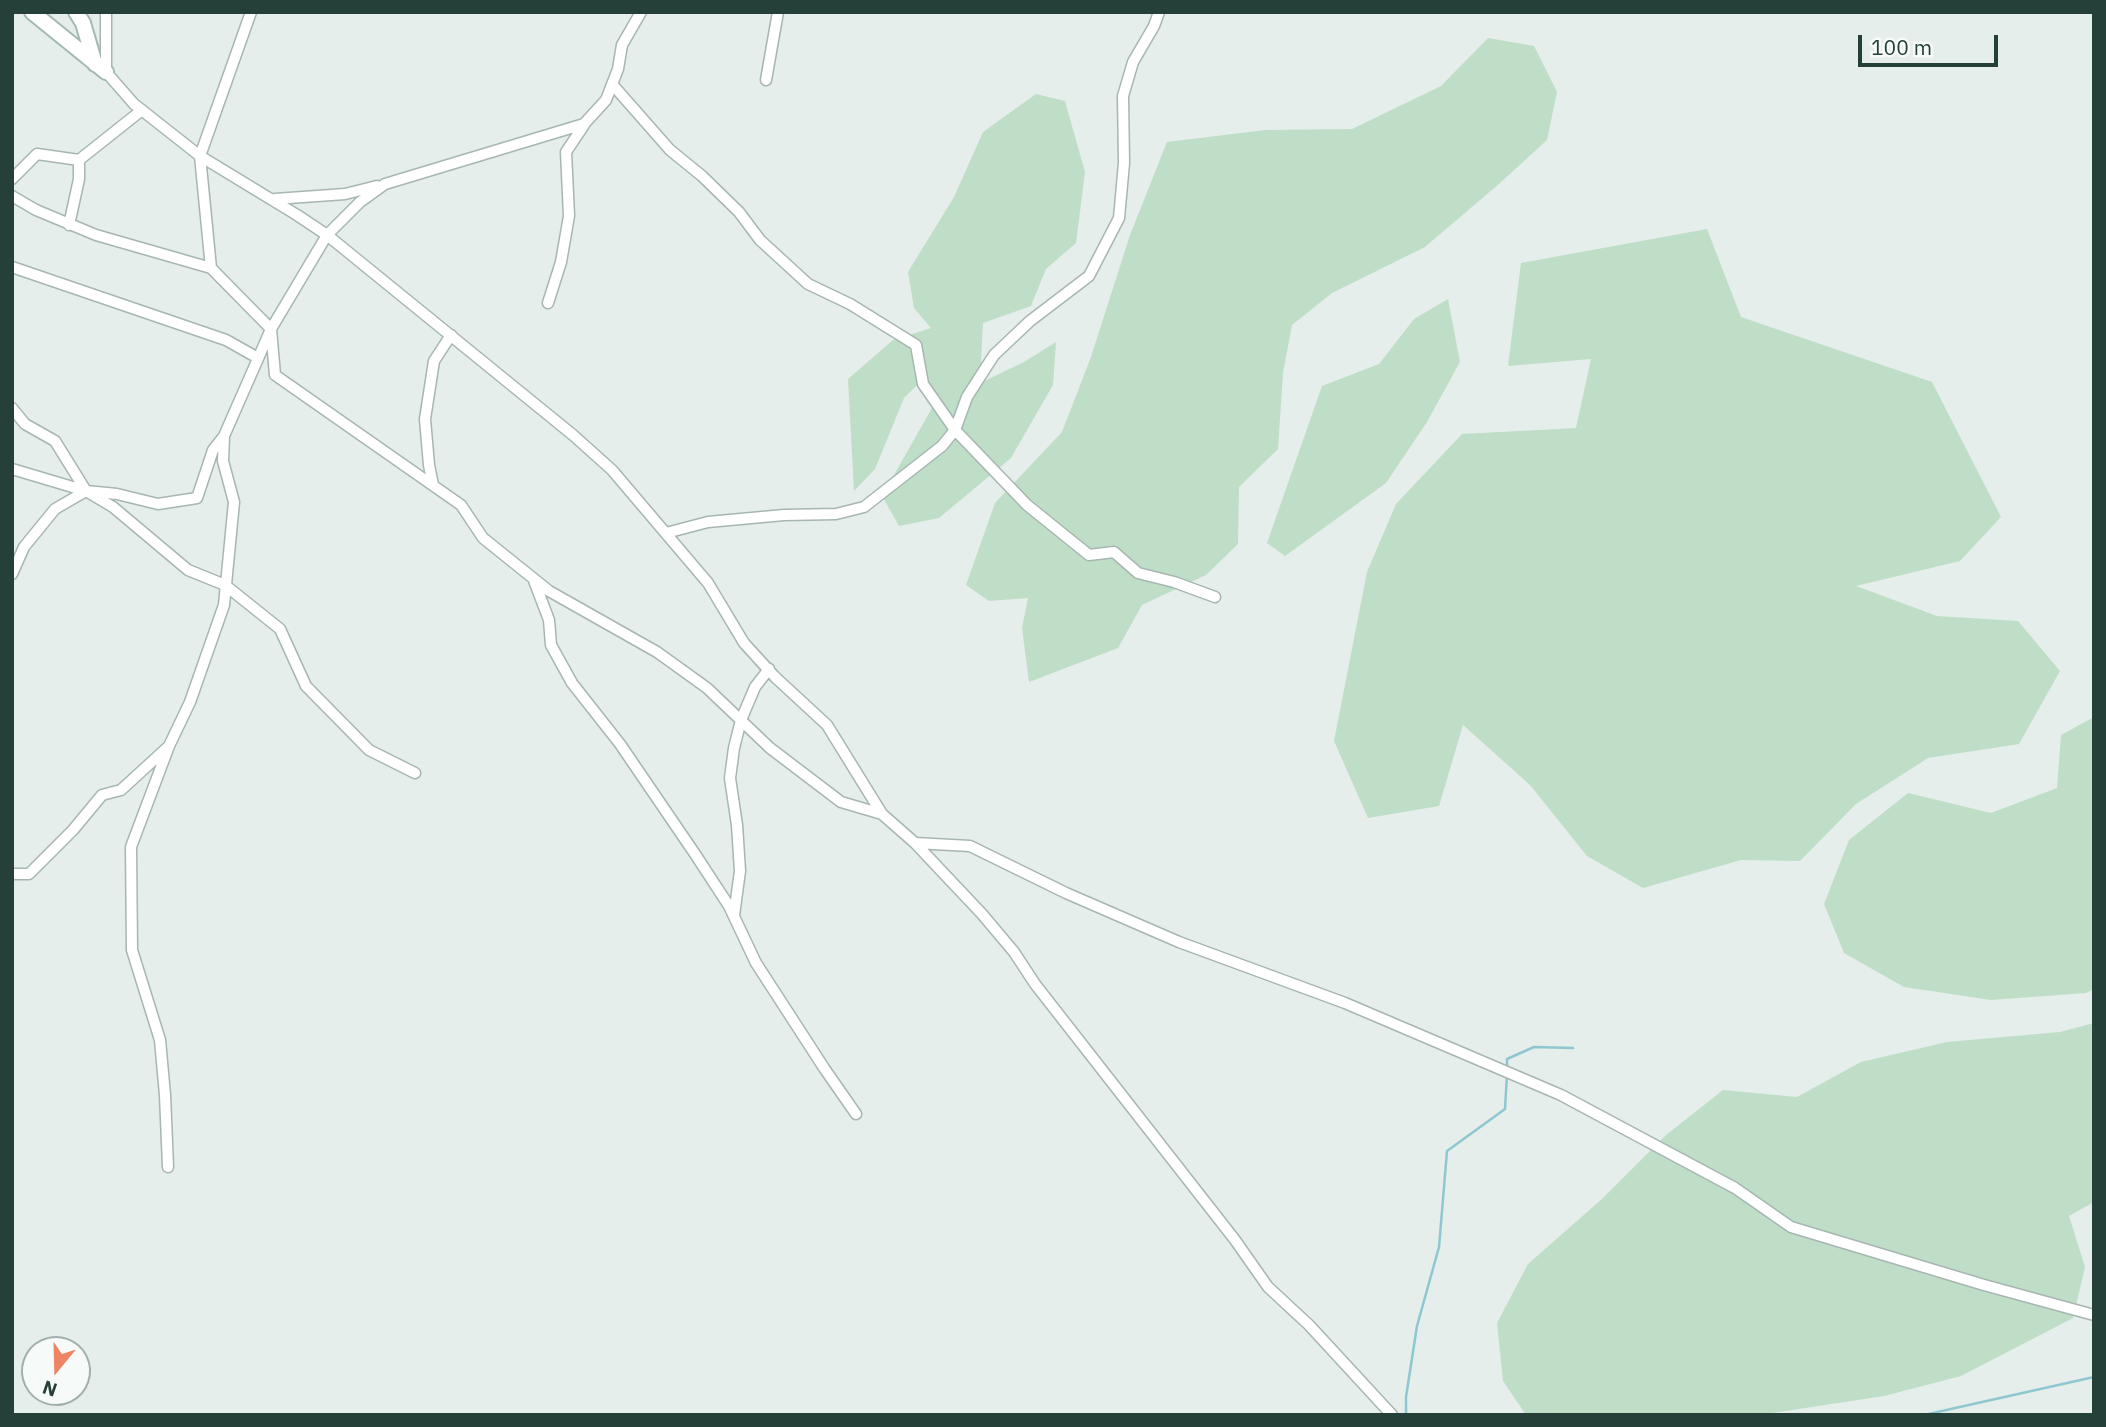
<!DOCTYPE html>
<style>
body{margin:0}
#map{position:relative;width:2106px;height:1427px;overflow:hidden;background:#e5eeea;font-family:"IBM Plex Sans",sans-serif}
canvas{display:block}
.frame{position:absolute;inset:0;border:14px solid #244038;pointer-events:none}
.north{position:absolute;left:21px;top:1336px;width:70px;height:70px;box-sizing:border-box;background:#f6faf8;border:2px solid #a2b0ab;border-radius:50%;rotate:199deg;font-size:19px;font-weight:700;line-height:28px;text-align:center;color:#244038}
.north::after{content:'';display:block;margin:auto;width:24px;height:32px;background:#ee8463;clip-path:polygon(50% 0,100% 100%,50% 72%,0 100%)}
.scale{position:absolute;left:1858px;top:35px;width:140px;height:32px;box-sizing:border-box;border:4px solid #244038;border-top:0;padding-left:9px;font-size:21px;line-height:24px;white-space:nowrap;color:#244038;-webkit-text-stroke:5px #f6faf8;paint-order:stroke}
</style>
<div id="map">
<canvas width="2106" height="1427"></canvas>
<div class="frame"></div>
<div class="north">N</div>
<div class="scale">100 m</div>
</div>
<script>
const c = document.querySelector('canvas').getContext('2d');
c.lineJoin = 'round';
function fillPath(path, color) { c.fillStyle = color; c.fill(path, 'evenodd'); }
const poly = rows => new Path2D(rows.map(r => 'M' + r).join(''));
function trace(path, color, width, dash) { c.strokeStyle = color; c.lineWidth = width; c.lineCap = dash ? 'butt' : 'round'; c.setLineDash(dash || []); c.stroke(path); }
fillPath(poly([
 [1488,38,1534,46,1557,92,1547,140,1500,183,1425,247,1332,293,1292,325,1283,373,1278,449,1239,487,1238,544,1206,575,1142,605,1118,648,1029,682,1022,628,1028,598,989,601,966,585,995,503,1062,432,1091,357,1130,235,1167,142,1265,130,1352,129,1441,86],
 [1036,94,1065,101,1085,172,1076,243,1046,269,1031,306,983,323,980,383,1024,362,1056,342,1053,385,1011,458,939,518,899,526,882,496,932,408,924,378,904,398,875,469,854,491,848,379,893,340,931,328,914,308,908,272,954,197,983,132],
 [1707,229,1741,317,1932,382,2001,517,1960,561,1856,586,1937,616,2018,621,2060,671,2019,744,1928,758,1856,804,1800,861,1741,860,1643,888,1587,856,1530,785,1463,725,1439,806,1368,818,1334,741,1367,572,1396,504,1462,434,1576,428,1591,359,1508,366,1521,263],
 [1448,299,1460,362,1427,422,1386,483,1285,556,1267,543,1322,386,1379,364,1414,319],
 [2094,717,2094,989,2086,993,1991,1000,1904,987,1844,953,1824,904,1849,840,1908,793,1991,813,2057,788,2061,735],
 [2094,1023,2094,1202,2069,1216,2085,1267,2073,1318,1961,1376,1884,1396,1759,1415,1526,1415,1503,1381,1497,1323,1528,1264,1603,1198,1666,1135,1723,1090,1797,1097,1861,1062,1947,1042,2060,1032]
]), '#bfdec7');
trace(poly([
 [1507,1068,1507,1059,1534,1047,1573,1048],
 [1406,1415,1406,1397,1417,1326,1439,1247,1447,1151,1505,1109,1507,1074],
 [1924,1415,2094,1377]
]), '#8fc7d1', 2.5);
const street = poly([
 [106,12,106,72,134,104,200,156,297,215,327,235,573,435,612,470,708,583,744,643,775,677,827,725,882,814,915,843,982,914,1014,952,1035,984,1235,1240,1268,1287,1309,1325,1392,1415],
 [251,12,200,156,211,268,271,329,275,375,461,505,483,538,549,591,657,652,707,688,770,748,841,802,882,814],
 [766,80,778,12],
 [612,84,670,150,702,176,739,212,760,240,808,284,850,304,916,345,923,384,955,430,1027,505,1089,555,1114,552,1138,573,1174,582,1215,597],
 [12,179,37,154,79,160,142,110],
 [12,196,36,210,96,235,211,268],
 [275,199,345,194,377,186],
 [69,225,79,179,79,160],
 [12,267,226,340,258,358],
 [548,303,561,262,569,216,566,152,584,125],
 [12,408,25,424,55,441,86,491,113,507,188,570,225,585,280,629,306,686,369,750,415,773],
 [12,469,86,491,117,494,158,504,197,498,213,450,224,436],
 [433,485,429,465,425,419,434,361,451,335],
 [666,533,708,522,784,515,836,514,864,507,942,446,955,430,967,397,994,355,1030,321,1089,276,1119,218,1124,163,1123,96,1133,62,1154,26,1159,12],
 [12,574,24,547,55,509,86,491],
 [533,578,549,620,551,645,572,683,620,744,695,854,729,906,756,963,824,1068,856,1114],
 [915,843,970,846,1066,893,1179,942,1345,1003,1561,1095,1735,1188,1791,1227,1984,1285,2094,1315],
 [12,874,29,874,73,830,102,795,121,790,169,746],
 [734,915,740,871,737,825,730,778,734,748,741,720,755,687,769,669],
 [168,1167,165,1095,160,1040,132,950,131,847,169,746,190,702,224,605,234,502,223,461,224,436,271,329,327,235,360,202,385,184,584,124,606,100,618,69,622,45,641,12]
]);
const secondary = poly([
 [32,12,106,72],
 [76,12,83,23,95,64]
]);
trace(street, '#a7b6b1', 13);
trace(secondary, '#a4b9b2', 18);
trace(street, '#fff', 10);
trace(secondary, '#fff', 14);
</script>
